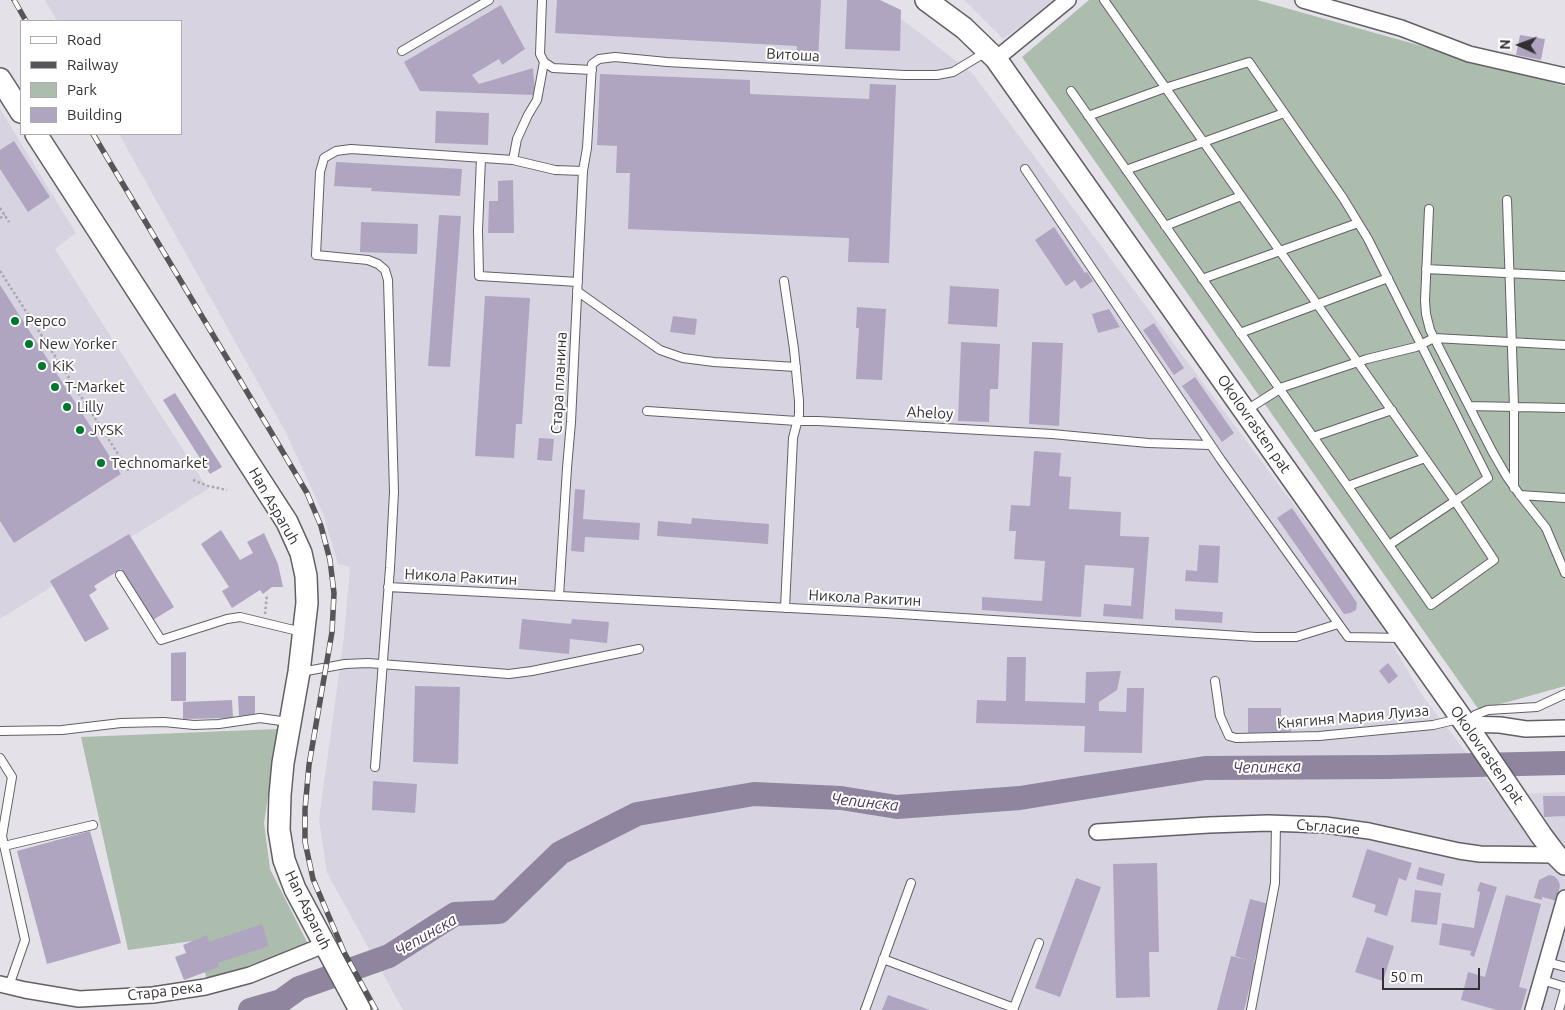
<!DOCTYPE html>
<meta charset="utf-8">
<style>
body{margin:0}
#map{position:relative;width:1565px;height:1010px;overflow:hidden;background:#e4e2e8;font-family:Ubuntu,sans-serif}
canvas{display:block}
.legend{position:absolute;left:20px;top:20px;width:162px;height:115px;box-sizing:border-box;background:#fff;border:1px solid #adacad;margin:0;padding:6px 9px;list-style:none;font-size:15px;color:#313033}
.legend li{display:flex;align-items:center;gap:10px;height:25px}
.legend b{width:25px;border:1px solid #adacad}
.north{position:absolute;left:1495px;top:20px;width:50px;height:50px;-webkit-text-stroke:4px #fff;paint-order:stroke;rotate:272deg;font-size:14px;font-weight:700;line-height:20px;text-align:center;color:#313033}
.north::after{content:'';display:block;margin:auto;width:18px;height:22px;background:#313033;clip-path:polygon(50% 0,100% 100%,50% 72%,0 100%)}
.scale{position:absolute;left:1382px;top:968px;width:98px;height:22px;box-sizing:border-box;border:2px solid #313033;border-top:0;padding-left:6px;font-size:15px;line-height:18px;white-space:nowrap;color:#313033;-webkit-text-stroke:4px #fff;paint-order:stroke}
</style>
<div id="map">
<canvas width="1565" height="1010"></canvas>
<ul class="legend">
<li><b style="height:6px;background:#fff"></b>Road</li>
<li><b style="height:6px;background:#575559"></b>Railway</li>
<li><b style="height:14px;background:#acbcad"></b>Park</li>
<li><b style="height:14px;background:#b0a5c1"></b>Building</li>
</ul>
<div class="north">N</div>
<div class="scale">50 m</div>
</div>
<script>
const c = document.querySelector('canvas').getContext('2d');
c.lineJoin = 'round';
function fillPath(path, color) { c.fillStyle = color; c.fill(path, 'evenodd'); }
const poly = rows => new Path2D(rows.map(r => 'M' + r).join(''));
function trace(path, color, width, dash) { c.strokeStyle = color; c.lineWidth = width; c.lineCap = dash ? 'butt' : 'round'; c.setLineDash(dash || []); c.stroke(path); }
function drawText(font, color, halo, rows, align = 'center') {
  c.font = font + ' Ubuntu,sans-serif'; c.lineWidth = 4; c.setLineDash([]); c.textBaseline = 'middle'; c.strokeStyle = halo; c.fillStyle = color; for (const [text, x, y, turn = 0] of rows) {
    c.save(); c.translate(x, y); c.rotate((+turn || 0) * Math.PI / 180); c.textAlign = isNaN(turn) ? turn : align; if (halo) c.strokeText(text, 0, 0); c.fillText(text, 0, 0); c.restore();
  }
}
fillPath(poly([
 [45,0,877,0,973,74,1370,607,1424,698,1499,795,1565,792,1565,1010,403,1010,327,873,319,819,344,637,350,567,338,564,323,513,285,431,119,134,181,134,181,21,57,21],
 [964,0,1057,0,1003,39],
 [0,109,76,233,55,249,208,489,0,619]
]), '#d8d3e0');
fillPath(poly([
 [1089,0,1257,0,1565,86,1565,686,1479,710,1022,57],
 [278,729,264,823,270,869,308,944,208,981,193,941,128,950,81,737]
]), '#acbcad');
trace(poly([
 [250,1010,281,1001,299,988,389,956,455,914,499,912,560,853,637,814,754,794,841,798,897,807,1020,798,1205,768,1387,767,1565,763]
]), '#90859f', 24);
fillPath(poly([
 [557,0,821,0,818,61,796,60,797,46,555,33],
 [847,0,880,0,901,10,900,51,845,49],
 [501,5,525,49,502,65,499,59,472,75,479,84,533,68,535,95,420,91,404,62],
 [1520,35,1545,39,1541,60,1516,55],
 [600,74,750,80,750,94,869,99,870,84,896,85,889,263,848,262,849,238,628,229,630,173,616,173,617,146,597,145],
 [436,111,489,113,488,145,435,143],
 [14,141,50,197,28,212,0,169,0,150],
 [336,162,462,169,460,196,371,191,372,188,334,186],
 [513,180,514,233,488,233,489,201,498,201,498,181],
 [439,215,461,216,450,367,428,366],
 [361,222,418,224,417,254,360,252],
 [1054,227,1085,273,1087,272,1093,281,1081,289,1075,280,1066,286,1035,240],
 [0,285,121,474,14,543,0,521],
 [950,286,999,289,997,327,948,324],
 [485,296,530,298,522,424,516,424,514,458,475,456],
 [857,307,886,309,882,380,856,379,859,328,856,328],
 [1109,309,1120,327,1098,333,1092,314],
 [673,316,697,319,695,335,670,332],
 [1154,323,1184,368,1174,375,1143,330],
 [961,342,1000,344,998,389,990,389,989,422,958,421],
 [1032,342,1063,343,1059,426,1029,424],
 [1195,377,1234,433,1222,442,1182,386],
 [175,393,222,467,210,474,163,400],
 [539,438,554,439,552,461,537,460],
 [1034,451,1061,453,1059,476,1071,477,1069,509,1121,512,1120,536,1149,537,1143,619,1103,616,1104,604,1131,606,1134,568,1085,565,1081,617,982,610,982,597,1042,601,1045,561,1014,559,1016,531,1009,531,1011,505,1030,506],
 [575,489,585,490,583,519,640,523,639,540,585,537,584,552,571,551],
 [1292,508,1357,603,1356,610,1350,613,1344,614,1277,518],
 [692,518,769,524,768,544,657,536,658,521,691,524],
 [221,530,240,560,253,553,247,542,264,533,278,564,283,587,272,587,263,594,260,590,232,608,222,591,229,587,201,544],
 [129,534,174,607,153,620,121,569,94,586,97,590,89,595,109,629,85,642,50,581],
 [1199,545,1220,546,1218,583,1185,581,1186,570,1197,571],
 [1175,609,1223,612,1222,623,1175,620],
 [522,619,571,624,572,619,609,622,607,643,570,639,569,654,519,649],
 [186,652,186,701,171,701,171,653],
 [1007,657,1026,657,1025,701,1085,703,1086,672,1121,671,1117,690,1099,702,1099,711,1126,712,1127,688,1144,688,1142,753,1084,752,1085,726,976,723,977,700,1006,701],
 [1388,663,1398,676,1389,684,1379,671],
 [415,686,460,687,458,764,413,762],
 [238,696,255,696,255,715,239,716],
 [232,700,233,718,183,719,183,702],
 [1248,708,1281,708,1281,720,1291,720,1291,732,1248,733],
 [373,781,417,784,415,813,372,810],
 [1543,796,1565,796,1565,816,1544,817],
 [90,831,121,943,47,964,17,851],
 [1367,849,1412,863,1406,881,1399,878,1387,916,1374,912,1376,905,1352,897],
 [1157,863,1159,952,1149,952,1150,997,1116,998,1113,864],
 [1419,867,1445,874,1442,886,1416,879],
 [1549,875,1554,876,1558,880,1560,885,1557,901,1542,897,1542,900,1534,898,1539,880],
 [1076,878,1101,887,1060,997,1035,988],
 [1480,882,1497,887,1474,957,1470,955,1471,951,1439,945,1442,923,1474,928,1480,892,1477,891],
 [1415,890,1441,893,1437,925,1411,922],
 [1506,895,1541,904,1519,987,1527,989,1521,1010,1497,1010,1461,1000,1468,972,1485,977],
 [1250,899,1269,904,1254,962,1256,962,1244,1010,1217,1010,1231,956,1248,960,1235,956],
 [262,924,269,946,218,963,219,967,184,980,175,957,186,953,183,945,207,935,209,942],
 [1367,937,1394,946,1383,981,1355,972],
 [888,995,930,1010,882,1010]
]), '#b0a5c1');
const lane = poly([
 [542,0,540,54,544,62,553,68,592,70],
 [1104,0,1455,501,1389,545],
 [402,51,489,0],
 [1071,91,1431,605,1494,560,1455,501,1488,478,1368,239,1343,198,1249,62,1165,88,1088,116],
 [481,158,478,230,479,276,578,282],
 [513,160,517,139,528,115,537,100,544,62],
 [1025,169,1221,460,1348,637,1400,638],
 [1126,170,1284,113],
 [1507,200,1514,407,1514,488],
 [1429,209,1425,301,1426,314,1430,330,1492,451,1507,477,1520,495,1546,528,1565,573],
 [1165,226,1241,196],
 [1426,269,1565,276],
 [1202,279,1358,223],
 [784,281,794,349,799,401,799,415,793,438,785,608],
 [577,291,660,350,683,358,714,362,796,367],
 [1240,333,1388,278],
 [1469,406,1565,408],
 [647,411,797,421,818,421,1052,434,1148,443,1210,445],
 [1245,411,1283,387,1367,359,1416,347,1434,338,1565,345],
 [1313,437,1392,410],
 [1348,486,1425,458],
 [1520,495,1565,498],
 [120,575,161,640,227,619,240,617,302,632],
 [388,587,885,613,1256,637,1296,637,1338,624],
 [559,596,567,468,571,422,583,171,587,148,592,64,599,59,615,57,667,62,904,75,937,75,953,72,986,52],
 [301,672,345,664,368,663,509,674,532,671,639,649],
 [1215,681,1220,716,1229,736,1236,738,1319,736,1433,725,1459,719],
 [1467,723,1475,715,1488,710,1537,707,1565,694],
 [0,731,62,730,121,723,164,722,194,725,219,724,260,718,288,722],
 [0,758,12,777,2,836,25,940,9,986],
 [375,767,390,568,394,492,388,280,385,270,378,264,368,260,316,255,320,172,324,158,336,151,351,149,513,160,555,170,583,171],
 [4,846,93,825],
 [883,959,1014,1008],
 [1547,962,1565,967],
 [1542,980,1565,987],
 [865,1010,911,883],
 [1013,1010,1039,943],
 [1251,1010,1275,883,1276,823],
 [1559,1010,1565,989]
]);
const street = poly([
 [1303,0,1401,28,1469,54,1565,76],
 [996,59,1068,0],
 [1465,724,1500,725,1526,729,1565,728],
 [1097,832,1209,825,1268,823,1325,825,1369,831,1459,851,1480,854,1556,855],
 [0,984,25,990,79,999,153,995,205,987,250,975,324,945],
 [1533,1010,1565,898]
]);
const secondary = poly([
 [926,0,964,28,996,59,1474,736,1541,835,1556,855,1565,864],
 [0,79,21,112],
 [36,134,287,522,301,553,306,576,307,603,299,672,283,763,280,795,279,830,284,860,295,889,360,1010]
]);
trace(lane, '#626065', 10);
trace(street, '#626065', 18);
trace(secondary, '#626065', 24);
trace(poly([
 [0,208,9,222],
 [0,218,5,215],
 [0,271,129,471],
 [193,480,208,486,227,490],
 [265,614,267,594]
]), '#a9a7ac', 2.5, [2.5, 2.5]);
trace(lane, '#fff', 8);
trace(street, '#fff', 15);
trace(secondary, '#fff', 21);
const rail = poly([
 [14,0,26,21],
 [93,134,271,432,307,493,321,526,330,560,334,593,332,632,309,765,305,809,305,842,313,879,344,952,376,1010]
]);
trace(rail, '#575559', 5.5);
trace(rail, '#fff', 4, [11]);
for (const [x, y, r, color] of [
 [15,321,5,"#00772d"],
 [29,344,5,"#00772d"],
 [42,366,5,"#00772d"],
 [55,387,5,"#00772d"],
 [67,407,5,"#00772d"],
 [80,430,5,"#00772d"],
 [101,463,5,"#00772d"]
]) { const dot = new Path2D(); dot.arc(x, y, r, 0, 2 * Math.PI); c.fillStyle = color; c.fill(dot); trace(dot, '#fff', 2); }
drawText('15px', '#313033', '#fff', [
 ["Витоша",793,55,3],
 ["Стара планина",559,383,-87],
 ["Aheloy",930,413,3],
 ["Okolovrasten pat",1254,424,55],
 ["Han Asparuh",274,506,60],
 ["Никола Ракитин",461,577,3],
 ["Никола Ракитин",865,598,3],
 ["Княгиня Мария Луиза",1353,717,-5],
 ["Okolovrasten pat",1487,755,55],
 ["Съгласие",1328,827,5],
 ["Han Asparuh",308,910,64],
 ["Стара река",165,991,-7]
]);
drawText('15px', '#313033', '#fff', [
 ["Pepco",25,321],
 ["New Yorker",39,344],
 ["KiK",52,366],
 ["T-Market",65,387],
 ["Lilly",77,407],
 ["JYSK",90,430],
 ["Technomarket",111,463]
], 'left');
drawText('italic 16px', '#493760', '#fff', [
 ["Чепинска",1267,767,-1],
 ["Чепинска",865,802,6],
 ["Чепинска",426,935,-30]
]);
</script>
